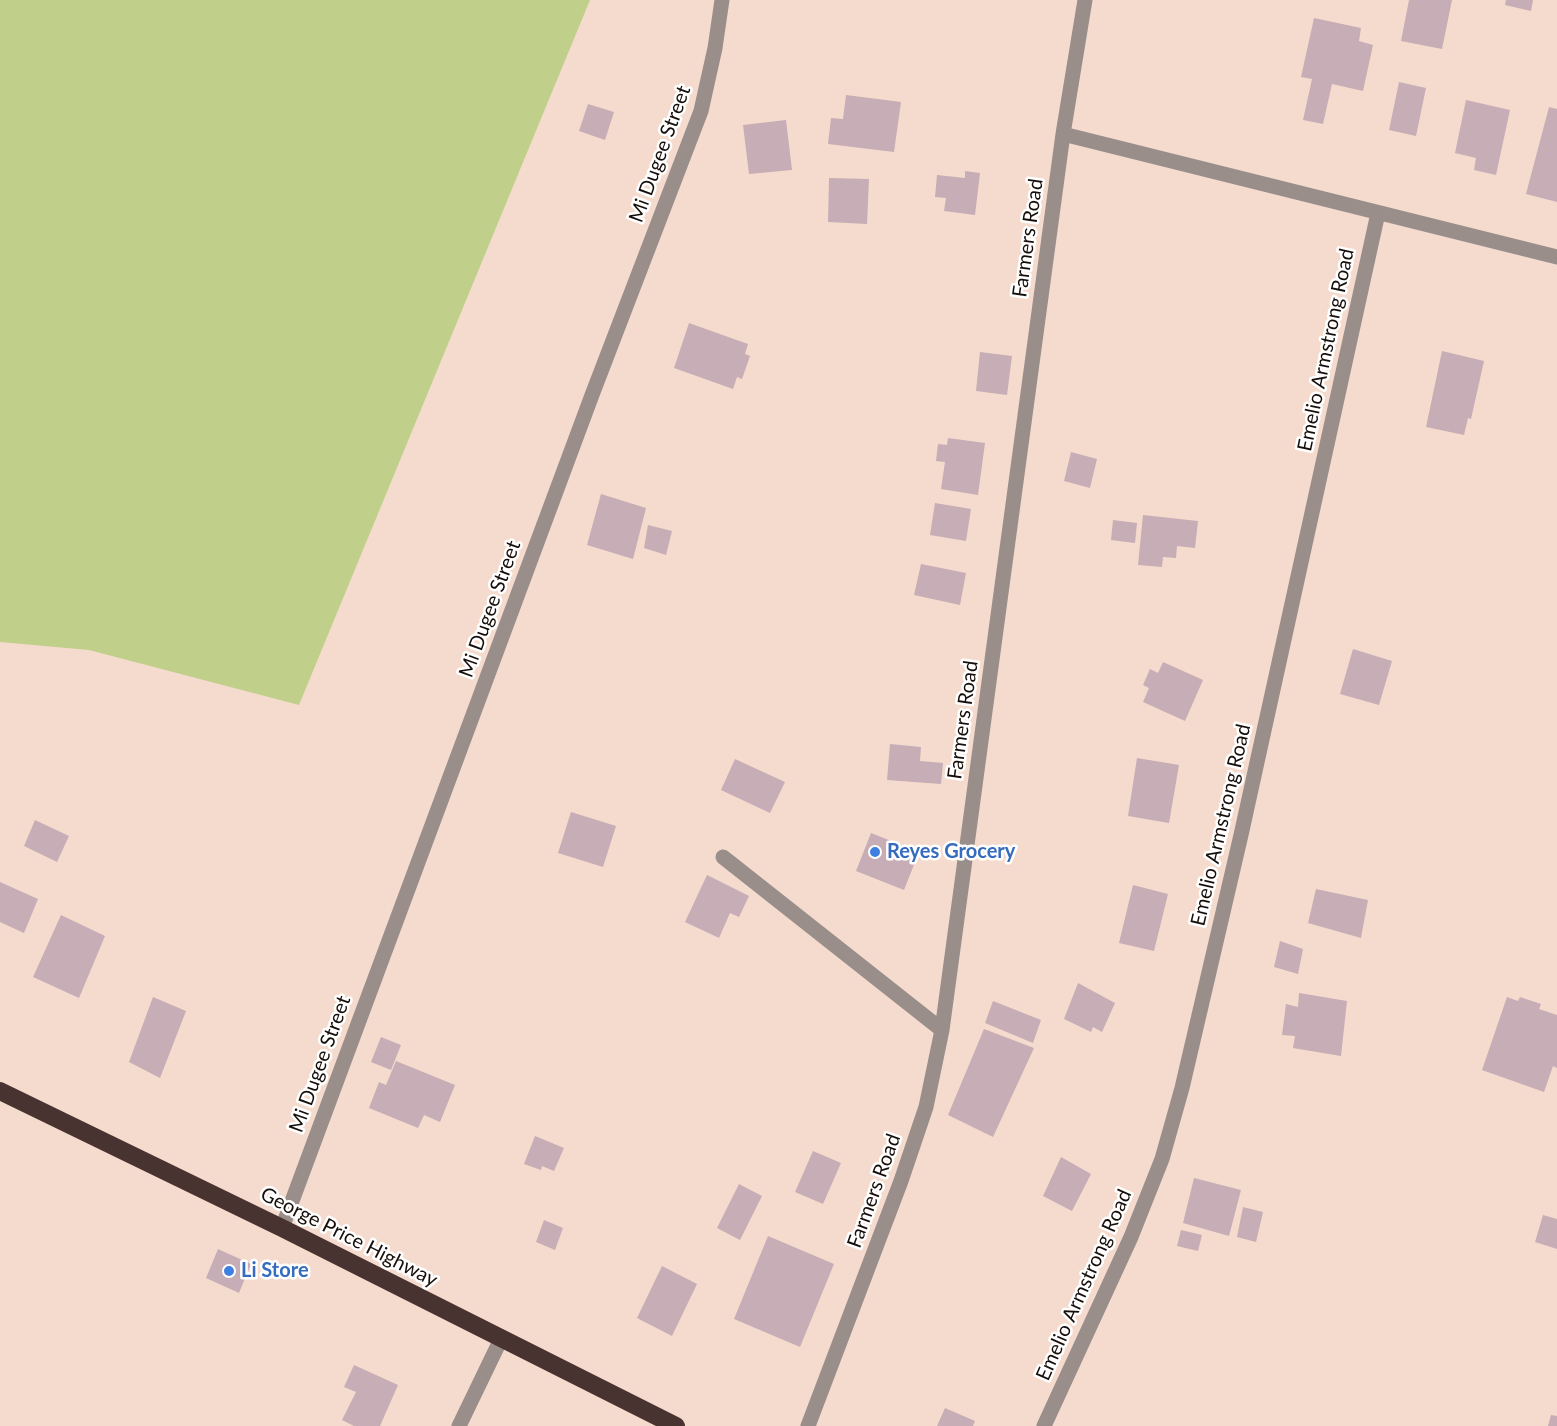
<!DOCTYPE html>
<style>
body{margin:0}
canvas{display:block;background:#f4dbcd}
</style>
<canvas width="1557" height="1426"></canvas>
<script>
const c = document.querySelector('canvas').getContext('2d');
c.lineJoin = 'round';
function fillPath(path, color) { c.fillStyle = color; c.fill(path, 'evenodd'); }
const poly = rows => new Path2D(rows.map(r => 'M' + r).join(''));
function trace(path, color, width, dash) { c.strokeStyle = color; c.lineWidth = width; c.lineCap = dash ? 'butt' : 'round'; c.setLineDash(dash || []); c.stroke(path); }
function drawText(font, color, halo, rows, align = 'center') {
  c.font = font + ' Lato,sans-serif'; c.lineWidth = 5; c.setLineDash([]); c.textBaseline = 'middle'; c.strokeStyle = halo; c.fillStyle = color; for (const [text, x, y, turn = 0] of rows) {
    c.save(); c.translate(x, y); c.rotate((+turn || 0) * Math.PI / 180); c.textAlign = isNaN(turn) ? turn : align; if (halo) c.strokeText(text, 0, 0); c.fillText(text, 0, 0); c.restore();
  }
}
fillPath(poly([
 [0,0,590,0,299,705,89,650,0,642]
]), '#c0d08b');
fillPath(poly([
 [1409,0,1452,0,1442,49,1401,41],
 [1506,0,1533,0,1531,11,1505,5],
 [1314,18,1361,28,1359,41,1373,45,1363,91,1332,84,1323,124,1303,120,1312,79,1301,77],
 [1399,82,1426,88,1416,136,1389,130],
 [846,95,901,102,894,152,828,144,831,118,843,119],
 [1466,100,1510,110,1496,175,1474,170,1476,158,1455,153],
 [588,104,614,112,605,140,579,131],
 [1549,107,1557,109,1557,202,1526,194],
 [786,120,792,170,749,174,743,125],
 [965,171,980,173,975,215,944,211,946,198,935,197,937,175,965,178],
 [829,178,869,179,867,224,828,222],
 [689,323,748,344,745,354,750,356,742,379,737,377,733,389,674,368],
 [1442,351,1484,361,1471,419,1468,418,1464,435,1426,427],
 [980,352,1012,356,1007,395,976,391],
 [948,438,985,443,978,495,941,489,945,462,936,461,938,444,947,445],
 [1071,452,1097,459,1090,488,1064,481],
 [601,494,646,508,633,559,587,545],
 [935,503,971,509,966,541,930,535],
 [1143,515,1198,521,1195,548,1177,546,1176,558,1163,557,1162,567,1138,565],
 [1113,520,1137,523,1135,543,1111,540],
 [648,525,672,531,666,555,644,548],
 [921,564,966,573,960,605,914,595],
 [1353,649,1392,661,1379,705,1340,694],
 [1163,662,1203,680,1185,721,1143,702,1149,688,1143,685,1150,669,1158,673],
 [890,744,921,747,920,761,943,763,941,784,887,780],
 [1137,758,1179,765,1169,823,1128,816],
 [735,759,785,782,770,813,721,790],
 [571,812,616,826,603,867,558,853],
 [35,820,69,836,57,862,24,846],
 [871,833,919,852,904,890,856,871],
 [707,875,749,896,739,917,730,913,719,938,685,922],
 [0,882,38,899,24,933,0,922],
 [1133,885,1168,894,1154,951,1119,943],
 [1316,889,1368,900,1361,938,1308,923],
 [61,915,105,936,79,998,33,977],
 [1280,941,1303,949,1298,974,1274,967],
 [1078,983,1115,1003,1102,1032,1093,1027,1091,1032,1064,1019],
 [1299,993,1347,1001,1341,1056,1293,1048,1295,1036,1282,1035,1286,1004,1298,1007],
 [153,997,186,1011,160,1078,129,1062],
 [1507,997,1518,1001,1520,997,1541,1004,1539,1009,1557,1015,1557,1068,1553,1066,1544,1092,1482,1070],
 [993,1001,1041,1020,1033,1043,985,1023],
 [984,1029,1034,1048,993,1137,948,1115],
 [381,1037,401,1045,391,1070,371,1062],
 [396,1061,455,1085,440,1122,424,1115,418,1128,369,1108,379,1082,386,1085],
 [535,1136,564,1148,554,1171,542,1166,541,1170,524,1164],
 [813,1151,841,1163,823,1204,795,1192],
 [1061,1157,1091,1174,1072,1211,1043,1196],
 [1194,1178,1241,1190,1229,1236,1183,1223],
 [739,1184,762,1196,740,1240,717,1228],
 [1243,1207,1263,1212,1256,1242,1237,1237],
 [1543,1215,1557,1219,1557,1249,1535,1242],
 [544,1220,563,1228,555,1250,536,1242],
 [1181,1230,1202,1235,1198,1251,1177,1246],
 [768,1236,834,1264,800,1347,734,1319],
 [218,1249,251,1264,239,1293,206,1278],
 [662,1266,697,1284,672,1336,637,1318],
 [354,1365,398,1385,380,1426,354,1426,342,1420,356,1392,344,1387],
 [945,1408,975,1421,973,1426,937,1426],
 [1551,1415,1557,1416,1557,1426,1548,1426]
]), '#c7adb6');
trace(poly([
 [1063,134,1557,257],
 [723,857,942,1030],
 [282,1228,592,395,701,111,715,48,722,0],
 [459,1426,501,1339],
 [808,1426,901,1181,926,1107,942,1030,1063,134,1085,0],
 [1044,1426,1131,1237,1162,1159,1182,1088,1241,835,1378,213]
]), '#9a8e8b', 15);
trace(poly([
 [0,1091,282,1228,676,1426]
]), '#493330', 18);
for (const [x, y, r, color] of [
 [875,852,6,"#3f7fe0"],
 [229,1271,6,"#3f7fe0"]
]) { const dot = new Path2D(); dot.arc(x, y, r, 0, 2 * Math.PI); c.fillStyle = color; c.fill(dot); trace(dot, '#fff', 2); }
drawText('20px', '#160e0a', '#fff', [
 ["Mi Dugee Street",660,154,-70],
 ["Farmers Road",1028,238,-82],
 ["Emelio Armstrong Road",1326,350,-78],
 ["Mi Dugee Street",490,609,-70],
 ["Farmers Road",963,720,-82],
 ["Emelio Armstrong Road",1221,825,-77],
 ["Mi Dugee Street",320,1064,-70],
 ["Farmers Road",874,1191,-70],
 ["George Price Highway",349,1237,27],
 ["Emelio Armstrong Road",1084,1285,-66]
]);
drawText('bold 20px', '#366cbe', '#fff', [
 ["Reyes Grocery",887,852],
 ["Li Store",241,1271]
], 'left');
</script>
